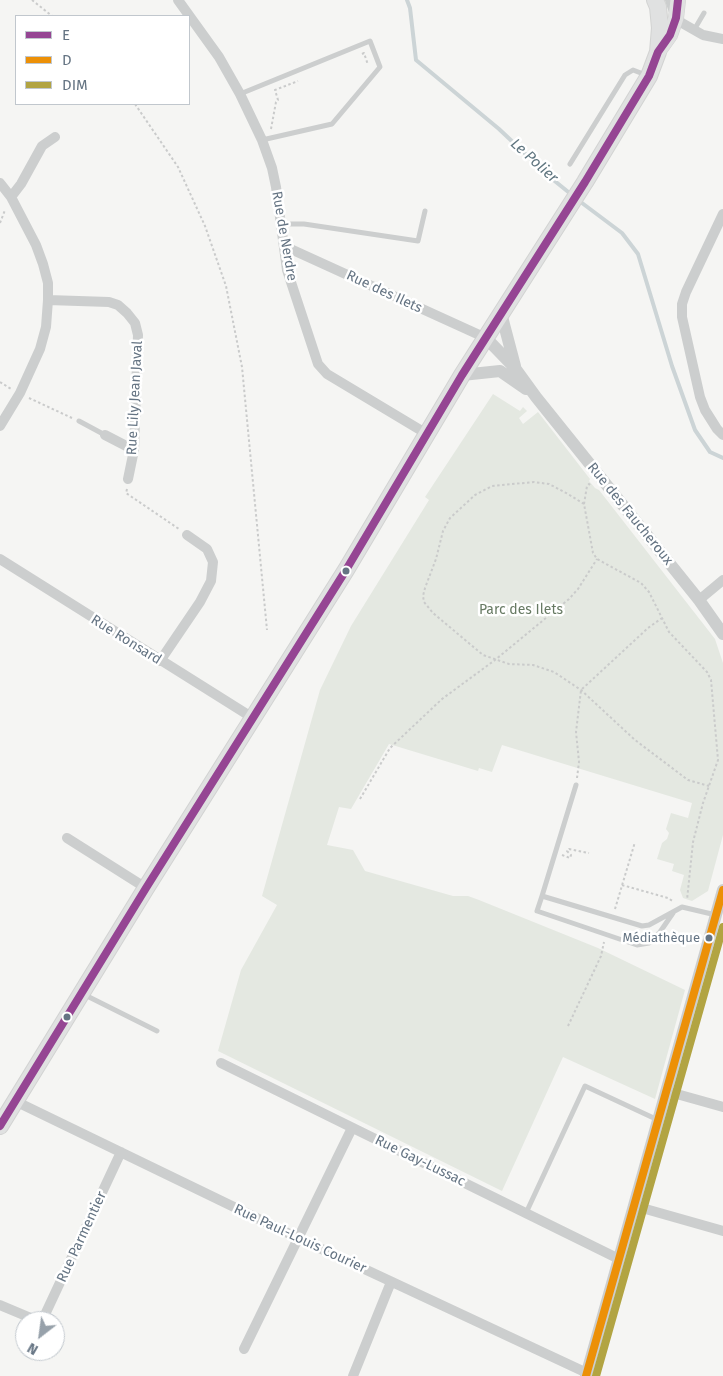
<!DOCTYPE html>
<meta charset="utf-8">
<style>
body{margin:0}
#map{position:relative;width:723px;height:1376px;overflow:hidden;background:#f5f5f3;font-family:"Fira Sans",sans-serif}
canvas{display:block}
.legend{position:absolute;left:15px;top:15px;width:175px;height:90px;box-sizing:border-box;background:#fff;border:1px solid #c1c7cd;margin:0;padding:6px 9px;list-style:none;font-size:15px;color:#657483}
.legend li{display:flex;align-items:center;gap:10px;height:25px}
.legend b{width:25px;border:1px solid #c1c7cd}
.north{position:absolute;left:15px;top:1311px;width:50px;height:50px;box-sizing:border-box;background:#fff;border:1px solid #c1c7cd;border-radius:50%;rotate:210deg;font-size:14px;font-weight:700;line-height:20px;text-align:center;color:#657483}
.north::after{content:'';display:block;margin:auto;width:18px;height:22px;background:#97a1aa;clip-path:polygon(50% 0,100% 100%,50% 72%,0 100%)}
</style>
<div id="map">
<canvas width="723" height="1376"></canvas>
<ul class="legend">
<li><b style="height:6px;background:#954593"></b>E</li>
<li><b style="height:6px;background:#ec9007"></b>D</li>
<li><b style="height:6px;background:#b2a442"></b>DIM</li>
</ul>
<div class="north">N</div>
</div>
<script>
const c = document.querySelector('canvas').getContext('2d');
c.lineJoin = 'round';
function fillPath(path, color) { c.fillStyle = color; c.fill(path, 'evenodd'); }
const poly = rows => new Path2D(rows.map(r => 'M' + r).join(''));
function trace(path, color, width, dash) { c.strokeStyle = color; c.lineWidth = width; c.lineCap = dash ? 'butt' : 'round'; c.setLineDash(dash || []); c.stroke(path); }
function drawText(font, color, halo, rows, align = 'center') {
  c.font = font + ' "Fira Sans",sans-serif'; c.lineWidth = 5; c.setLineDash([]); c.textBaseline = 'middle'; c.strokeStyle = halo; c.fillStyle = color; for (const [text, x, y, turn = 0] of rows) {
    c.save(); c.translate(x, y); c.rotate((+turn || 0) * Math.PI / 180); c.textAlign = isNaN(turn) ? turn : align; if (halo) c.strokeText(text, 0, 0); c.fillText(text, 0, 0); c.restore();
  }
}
fillPath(poly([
 [493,394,520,411,523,407,527,411,519,418,523,424,538,412,590,479,589,481,595,488,599,490,715,639,723,663,723,835,708,891,692,901,683,898,680,890,684,875,672,871,674,864,657,859,662,843,667,839,669,833,666,829,671,813,688,818,692,803,502,745,492,772,479,768,478,771,389,744,351,809,339,807,327,845,353,850,365,871,453,896,468,896,479,900,598,948,685,990,655,1099,563,1057,502,1191,218,1051,241,970,277,905,262,896,320,690,351,626,429,500,425,497]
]), '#e4e8e1');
trace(poly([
 [407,0,410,8,416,60,499,129,551,178,572,195],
 [578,200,622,233,638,254,672,366,695,430,710,452,723,458]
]), '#ccd4d6', 4);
const secondary = poly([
 [658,52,670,35,676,18,678,0]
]);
const primary = poly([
 [0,1126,146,888,346,570,462,375,585,182,649,76,658,52,660,28,658,7,655,0]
]);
trace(secondary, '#d2d3d2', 16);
trace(primary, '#d2d3d2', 18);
trace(poly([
 [32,0,52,16],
 [362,54,364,53,368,65],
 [135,104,178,167,205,226,226,286,242,367,267,630],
 [271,129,276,102,278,100,275,90,298,81],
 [0,223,5,210],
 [0,382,11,389],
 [29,398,72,418],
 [590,485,589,484,587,486,584,504,593,553,597,559,641,583,649,592,669,632,707,672,711,680,718,760,703,803,693,842,687,900],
 [127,489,126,493,179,529],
 [584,504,568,494,549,484,534,482,492,486,475,495,450,518,443,531,436,559,425,588,423,596,424,602,433,613,483,655,509,664,533,665,554,672,581,690,635,740,688,780,709,786],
 [577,778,579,762,576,732,581,690,648,628,662,618],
 [360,799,390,748,442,699,495,660,569,599,578,589,597,559],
 [562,855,570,858,571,855,567,851,569,849,589,853],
 [622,885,668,898,674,902],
 [615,909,635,842],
 [568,1026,601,956,604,942]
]), '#cacbcb', 2, [2.5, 2.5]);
trace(poly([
 [694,30,704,13],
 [240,94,370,41,380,67,332,124,262,140],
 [570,164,625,75,633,70,646,75],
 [281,224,304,224,418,241,425,211],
 [79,421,105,435],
 [542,896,576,785],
 [673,913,660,932,649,943,637,945,537,911,542,896,642,926,649,925,682,907,716,915],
 [83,994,157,1031],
 [526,1213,585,1086,658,1120]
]), '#cccece', 5);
trace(poly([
 [178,0,219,57,240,94,262,140,272,168,276,187,287,270,318,364,327,374,427,434],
 [670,0,676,18,682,23,703,35,723,39],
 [0,183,11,197,36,245,43,264,48,283,48,300,46,327,40,349,20,393,0,426],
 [11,197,21,184,42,146,55,137],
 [723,214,686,292,682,304,682,317,700,397,705,410,717,429,723,435],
 [284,246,486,338],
 [48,300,109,302,118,305,127,313,135,323,138,335,134,450,128,479],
 [105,435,134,450],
 [0,559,253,718],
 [699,600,723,580],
 [160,661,200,602,211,581,213,562,207,549,187,535],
 [67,838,146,888],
 [221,1063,619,1259],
 [666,1091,723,1107],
 [15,1101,298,1238,587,1373],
 [635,1206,723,1231],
 [0,1305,38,1321],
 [42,1321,121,1152],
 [244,1349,352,1128],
 [353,1376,391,1282]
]), '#cccece', 10);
trace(poly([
 [501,313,515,366],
 [486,338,515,368,536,397,699,600,723,634],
 [462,375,500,371,526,389],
 [586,1376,723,890]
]), '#cccece', 12);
trace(secondary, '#e0e1e1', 15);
trace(primary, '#e0e1e1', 16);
trace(poly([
 [0,1126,146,888,346,570,462,375,585,182,649,76,658,52,670,35,676,18,678,0]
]), '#954593', 8);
trace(poly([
 [586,1376,723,890]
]), '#ec9007', 8);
trace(poly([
 [596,1376,723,927]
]), '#b2a442', 8);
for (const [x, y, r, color] of [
 [346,571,4.5,"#657483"],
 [709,938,4.5,"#657483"],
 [67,1017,4.5,"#657483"]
]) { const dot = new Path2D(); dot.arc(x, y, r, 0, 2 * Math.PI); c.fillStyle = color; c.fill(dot); trace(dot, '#fff', 2); }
drawText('13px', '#657483', '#fff', [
 ["Médiathèque",700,938]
], 'right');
drawText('14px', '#657483', '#fff', [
 ["Rue de Nerdre",284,236,80],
 ["Rue des Ilets",384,292,25],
 ["Rue Lily Jean Javal",135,398,-87],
 ["Rue des Faucheroux",630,514,51],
 ["Rue Ronsard",126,640,32],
 ["Rue Gay-Lussac",420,1161,26],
 ["Rue Parmentier",82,1237,-65],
 ["Rue Paul-Louis Courier",300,1239,25]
]);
drawText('14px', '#677a63', '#fff', [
 ["Parc des Ilets",521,610]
]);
drawText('italic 15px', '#607680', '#fff', [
 ["Le Polier",534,161,42]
]);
</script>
